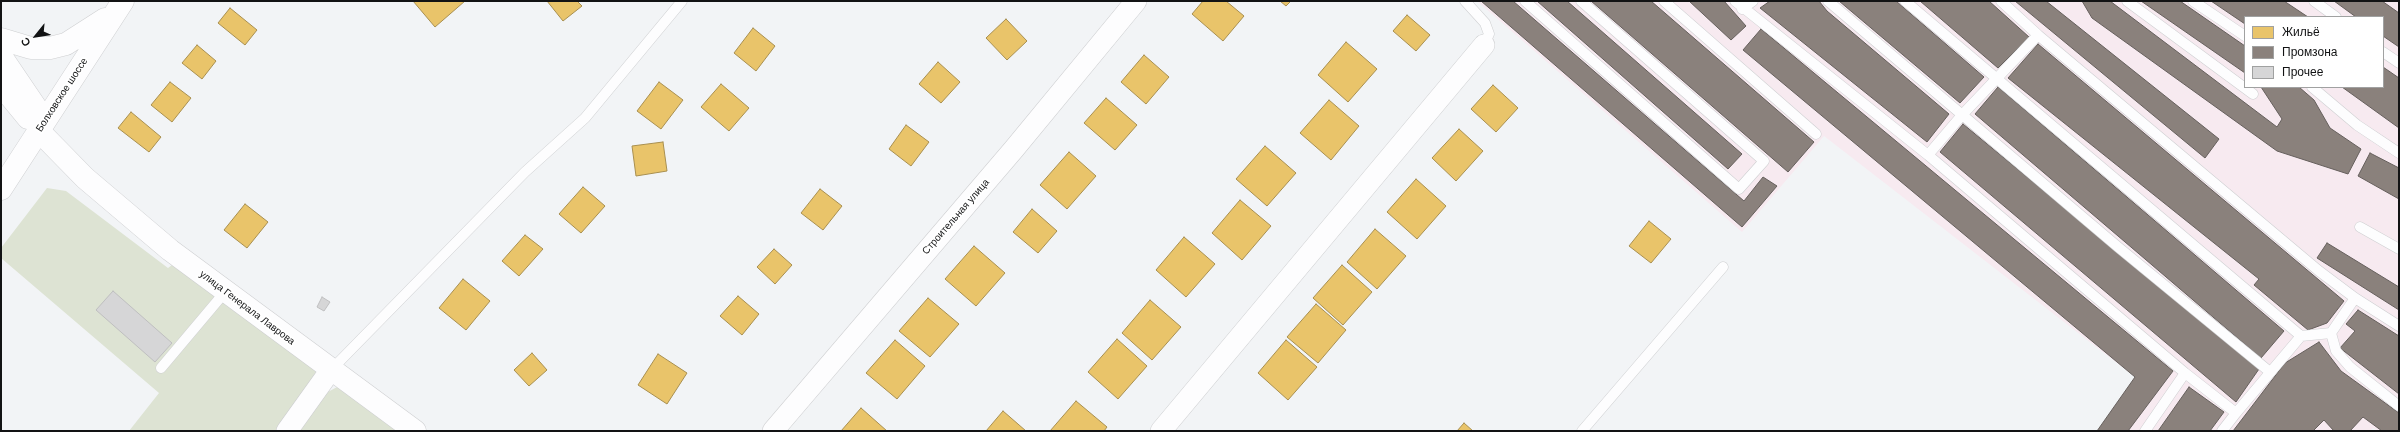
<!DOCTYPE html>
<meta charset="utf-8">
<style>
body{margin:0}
#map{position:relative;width:2400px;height:432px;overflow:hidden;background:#f2f4f6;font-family:Arial,sans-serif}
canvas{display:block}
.frame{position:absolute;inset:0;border:2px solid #121314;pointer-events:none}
.legend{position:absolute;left:2244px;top:16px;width:140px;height:72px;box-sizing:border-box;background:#fff;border:1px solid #a0a1a1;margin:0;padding:5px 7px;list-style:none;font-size:12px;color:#121314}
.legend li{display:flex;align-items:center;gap:8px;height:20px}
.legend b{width:20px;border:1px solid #a0a1a1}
.north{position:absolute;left:16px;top:16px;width:40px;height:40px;-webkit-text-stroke:3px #fff;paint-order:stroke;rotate:240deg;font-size:11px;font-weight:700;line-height:16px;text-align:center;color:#121314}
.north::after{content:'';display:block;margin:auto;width:14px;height:18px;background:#121314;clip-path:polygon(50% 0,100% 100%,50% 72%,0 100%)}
</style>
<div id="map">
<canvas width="2400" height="432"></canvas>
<div class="frame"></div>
<ul class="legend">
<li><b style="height:11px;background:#e9c46a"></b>Жильё</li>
<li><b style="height:11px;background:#8a817c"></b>Промзона</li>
<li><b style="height:11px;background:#d6d6d7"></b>Прочее</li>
</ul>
<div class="north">С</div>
</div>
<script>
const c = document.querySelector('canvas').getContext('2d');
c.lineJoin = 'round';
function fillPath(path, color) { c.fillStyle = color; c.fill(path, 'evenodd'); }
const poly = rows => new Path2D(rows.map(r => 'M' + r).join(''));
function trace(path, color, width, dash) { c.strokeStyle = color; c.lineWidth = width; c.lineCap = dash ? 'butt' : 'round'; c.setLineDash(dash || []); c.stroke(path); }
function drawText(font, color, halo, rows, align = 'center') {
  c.font = font + ' Arial,sans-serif'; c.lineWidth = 4; c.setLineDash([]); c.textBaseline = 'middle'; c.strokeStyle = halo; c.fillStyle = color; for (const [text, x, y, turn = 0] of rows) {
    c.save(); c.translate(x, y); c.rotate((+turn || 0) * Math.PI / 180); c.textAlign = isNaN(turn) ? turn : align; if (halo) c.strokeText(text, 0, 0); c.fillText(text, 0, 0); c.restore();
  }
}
fillPath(poly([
 [1477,1,2399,1,2399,431,2378,431,2373,428,2370,431,2097,431,2135,377,1824,136,1742,232],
 [2245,17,2383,17,2383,87,2245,87]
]), '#f7eaf0');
fillPath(poly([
 [47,188,66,191,168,268,172,265,316,369,315,384,278,431,129,431,159,393,1,258,1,248],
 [339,386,401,431,298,431,326,393]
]), '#dde3d3');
const homes = poly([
 [413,1,465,1,435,27,413,1],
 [547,1,577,1,582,6,563,21,547,1],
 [1203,1,1226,1,1244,16,1223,41,1192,14,1203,1],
 [1280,1,1291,1,1286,6,1280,1],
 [230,8,257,30,245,45,218,23,230,8],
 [1407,15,1430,35,1416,51,1393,31,1407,15],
 [1006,19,1027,41,1007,60,986,38,1006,19],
 [753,28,775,46,756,71,734,53,753,28],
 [1346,42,1377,69,1348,102,1318,75,1346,42],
 [197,45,216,61,202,79,182,63,197,45],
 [1144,55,1169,77,1146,104,1121,82,1144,55],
 [938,62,960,82,941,103,919,84,938,62],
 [170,82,191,98,172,122,151,105,170,82],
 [659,82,683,100,661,129,637,111,659,82],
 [721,84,749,108,729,131,701,107,721,84],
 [1493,85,1518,108,1496,132,1471,109,1493,85],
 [1106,98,1137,125,1115,150,1084,123,1106,98],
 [1329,100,1359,126,1331,160,1300,133,1329,100],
 [131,112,161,137,149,152,118,128,131,112],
 [906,125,929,142,911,166,889,149,906,125],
 [1459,129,1483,151,1456,181,1432,158,1459,129],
 [663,142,667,171,636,176,632,146,663,142],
 [1265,146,1296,173,1267,206,1236,179,1265,146],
 [1069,152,1096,176,1067,209,1040,185,1069,152],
 [1416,179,1446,206,1417,239,1387,212,1416,179],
 [583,187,605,206,581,233,559,214,583,187],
 [820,189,842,206,823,230,801,213,820,189],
 [1240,200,1271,226,1242,260,1212,233,1240,200],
 [245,204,268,222,247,248,224,230,245,204],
 [1032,209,1057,231,1038,253,1013,232,1032,209],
 [1649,221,1671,239,1651,263,1629,246,1649,221],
 [1375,229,1406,256,1377,289,1347,262,1375,229],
 [525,235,543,249,519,276,502,261,525,235],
 [1184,237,1215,264,1186,297,1156,270,1184,237],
 [974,246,1005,273,976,306,945,279,974,246],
 [774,249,792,265,775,284,757,267,774,249],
 [1342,265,1372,292,1343,325,1313,298,1342,265],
 [463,279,490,301,466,330,439,308,463,279],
 [738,296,759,314,742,335,720,316,738,296],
 [928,298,959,324,930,357,899,331,928,298],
 [1150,300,1181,327,1152,360,1122,333,1150,300],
 [1316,304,1346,330,1318,363,1287,337,1316,304],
 [1117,339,1147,366,1118,399,1088,372,1117,339],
 [895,340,925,366,897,399,866,373,895,340],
 [1286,340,1317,367,1288,400,1258,373,1286,340],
 [532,353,547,370,529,386,514,370,532,353],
 [658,354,687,373,667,404,638,385,658,354],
 [1076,401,1107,427,1104,431,1050,431,1076,401],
 [861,408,887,431,841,431,861,408],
 [1003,411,1026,431,986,431,1003,411],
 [1464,423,1473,431,1457,431,1464,423]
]);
fillPath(homes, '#e9c46a');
trace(homes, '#a88f50', 1);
const industry = poly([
 [1481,1,1513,1,1744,201,1763,177,1777,186,1742,227,1481,1],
 [1537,1,1567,1,1742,154,1728,169,1537,1],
 [1591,1,1651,1,1814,142,1788,172,1591,1],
 [1689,1,1724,1,1746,26,1731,40,1689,1],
 [1770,1,1819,1,1827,11,1949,114,1927,142,1760,8,1770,1],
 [1839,1,1896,1,1984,77,1960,103,1839,1],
 [1920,1,1989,1,2029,37,1998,68,1920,1],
 [2015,1,2046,1,2219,139,2205,158,2015,1],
 [2082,1,2110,1,2277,127,2282,119,2261,87,2299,87,2314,100,2330,128,2361,149,2348,174,2277,151,2092,18,2082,1],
 [2141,1,2180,1,2245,46,2245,73,2141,1],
 [2211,1,2284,1,2308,17,2245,17,2245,24,2211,1],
 [2334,1,2382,1,2399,13,2399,47,2383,36,2383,17,2356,17,2334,1],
 [1761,29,2173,371,2128,431,2097,431,2135,377,1743,50,1761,29],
 [2038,44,2344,301,2327,323,2308,330,2254,285,2259,279,2008,78,2038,44],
 [2383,67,2399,78,2399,128,2342,87,2383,87,2383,67],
 [1998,87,2284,331,2261,358,1975,114,1998,87],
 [1963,124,2259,369,2236,402,1940,152,1963,124],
 [2370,153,2399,168,2399,199,2358,176,2370,153],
 [2327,243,2399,287,2399,310,2317,258,2327,243],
 [2358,310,2399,336,2399,394,2340,348,2355,331,2346,324,2358,310],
 [2319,342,2341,371,2399,413,2399,431,2382,431,2363,417,2350,431,2334,431,2324,420,2313,431,2233,431,2285,363,2319,342],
 [2189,387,2224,412,2210,431,2158,431,2189,387]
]);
fillPath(industry, '#8a817c');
trace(industry, '#66605d', 1);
const building = poly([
 [113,291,172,343,155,362,96,310,113,291],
 [322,297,330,302,324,311,317,307,322,297]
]);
fillPath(building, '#d6d6d7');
trace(building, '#bfbfc0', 1);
const lane = poly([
 [1465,1,1485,23,1489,34,1484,45],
 [1525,1,1739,189,1764,161,1581,1],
 [1664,1,1816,134],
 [1735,1,1928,155,2185,373,2236,413,2301,336,1905,1],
 [1828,1,2118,247,2270,372],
 [2127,1,2253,94],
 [2193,1,2245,36],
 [2314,1,2336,17],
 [1742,9,1753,1],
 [2038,35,2319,271,2355,298,2399,326],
 [2383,52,2399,63],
 [2312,87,2357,125,2399,153],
 [1928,155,1962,115,2038,35,2001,1],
 [2360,227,2399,249],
 [2331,333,2336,351,2350,367,2399,406],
 [2301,336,2331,333,2355,298],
 [161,368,225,292],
 [330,371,525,172,585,118,682,1],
 [1582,431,1723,267],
 [2145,431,2185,373],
 [2222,431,2236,413]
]);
const street = poly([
 [287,431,330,371],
 [773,431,1014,149,1136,1],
 [1161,431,1484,45]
]);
const secondary = poly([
 [39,131,85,178,170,250,415,431]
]);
const primary = poly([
 [1,39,31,48,50,48,66,44,105,19],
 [1,56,45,121],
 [1,85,28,118],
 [1,189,123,1]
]);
trace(lane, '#cecfd1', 11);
trace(street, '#cecfd1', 22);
trace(secondary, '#cecfd1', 23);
trace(primary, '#cecfd1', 23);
trace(lane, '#fdfdfe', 10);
trace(street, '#fdfdfe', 21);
trace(secondary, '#fdfdfe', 22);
trace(primary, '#fdfdfe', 22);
drawText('10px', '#121314', '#fff', [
 ["Болховское шоссе",62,95,-57],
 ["Строительная улица",956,217,-49],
 ["улица Генерала Лаврова",247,308,37]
]);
</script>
